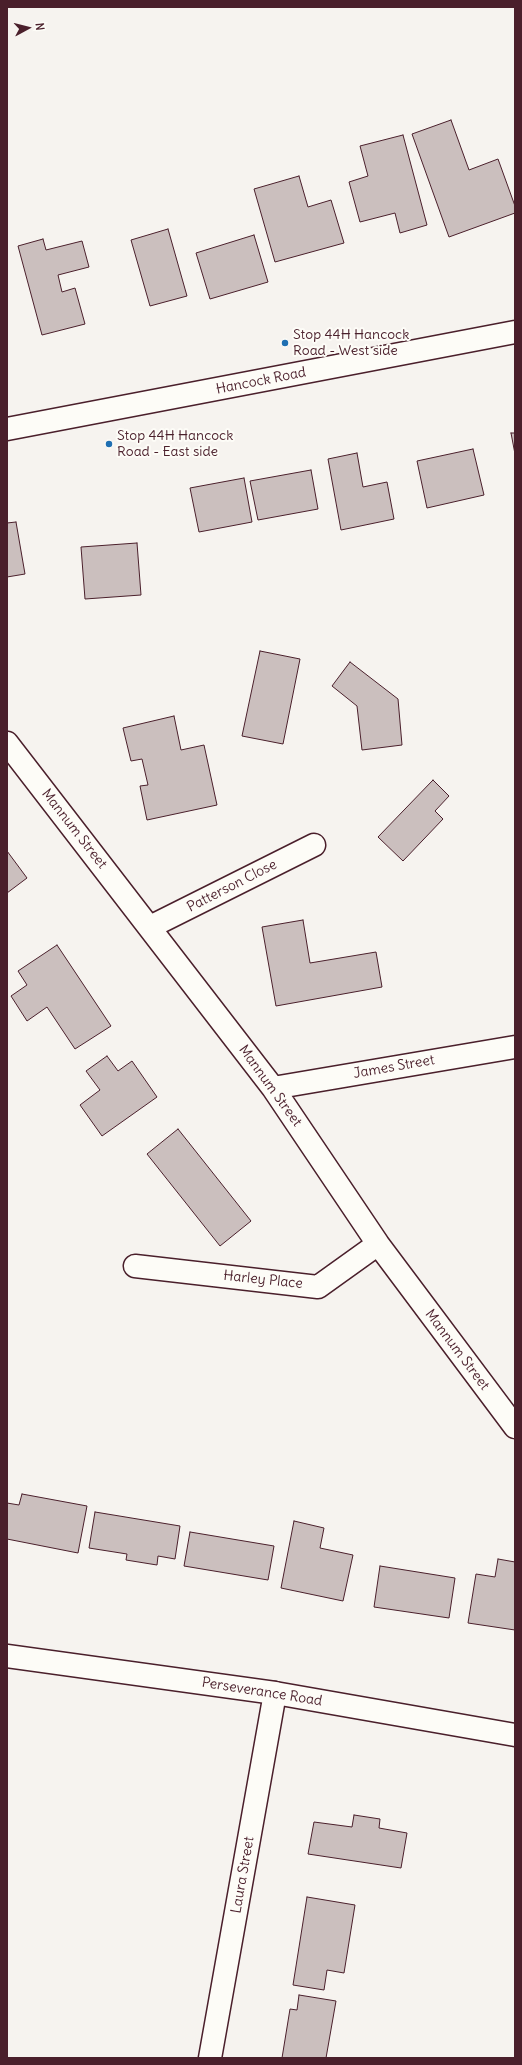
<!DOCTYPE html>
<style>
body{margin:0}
#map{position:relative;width:522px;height:2065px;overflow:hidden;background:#f6f3ef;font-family:Delius,sans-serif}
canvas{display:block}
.frame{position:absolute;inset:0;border:8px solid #4a1f2b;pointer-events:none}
.north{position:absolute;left:8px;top:8px;width:40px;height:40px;-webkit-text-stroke:3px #fdfcf7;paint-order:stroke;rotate:83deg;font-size:11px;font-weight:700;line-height:16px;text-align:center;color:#4a1f2b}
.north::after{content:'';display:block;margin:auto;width:14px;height:18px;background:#4a1f2b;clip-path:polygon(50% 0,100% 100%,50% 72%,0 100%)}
</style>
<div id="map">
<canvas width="522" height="2065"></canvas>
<div class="frame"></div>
<div class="north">N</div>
</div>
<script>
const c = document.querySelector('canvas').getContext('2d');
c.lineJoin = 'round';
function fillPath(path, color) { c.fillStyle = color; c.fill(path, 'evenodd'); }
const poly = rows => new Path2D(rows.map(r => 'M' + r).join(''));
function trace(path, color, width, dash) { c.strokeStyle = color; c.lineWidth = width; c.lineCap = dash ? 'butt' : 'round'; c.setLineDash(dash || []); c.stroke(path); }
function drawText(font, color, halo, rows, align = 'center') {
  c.font = font + ' Delius,sans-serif'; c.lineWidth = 4; c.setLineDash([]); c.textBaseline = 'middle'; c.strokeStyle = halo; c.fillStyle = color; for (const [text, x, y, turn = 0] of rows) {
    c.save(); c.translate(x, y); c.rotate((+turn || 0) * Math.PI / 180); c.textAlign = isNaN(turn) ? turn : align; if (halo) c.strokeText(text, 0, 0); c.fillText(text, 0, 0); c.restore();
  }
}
const building = poly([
 [451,120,469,170,498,159,515,206,515,213,449,237,412,134,451,120],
 [403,135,427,225,400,233,395,213,360,222,349,182,368,176,360,146,403,135],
 [299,176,308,207,331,200,344,243,275,262,254,189,299,176],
 [168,229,187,296,150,306,131,240,168,229],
 [254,235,268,282,210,299,196,253,254,235],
 [43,239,46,250,82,241,89,267,58,275,62,292,75,288,85,324,42,335,18,246,43,239],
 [511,433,515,433,515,454,511,433],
 [473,449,484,495,427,508,417,461,473,449],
 [357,453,363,487,387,482,394,519,341,530,328,459,357,453],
 [311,470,318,509,258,520,250,481,311,470],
 [244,478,252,522,199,532,190,488,244,478],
 [16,522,25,574,7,577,7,523,16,522],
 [137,543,141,595,85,599,81,547,137,543],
 [260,651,300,659,283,744,242,736,260,651],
 [350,662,398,699,402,745,362,750,357,706,332,686,350,662],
 [174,716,181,750,204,745,217,805,147,820,140,786,148,785,142,759,131,761,123,728,174,716],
 [433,780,449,796,435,811,443,819,403,861,378,837,433,780],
 [7,851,27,878,7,893,7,851],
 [303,920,310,963,376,952,382,987,276,1006,262,927,303,920],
 [57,945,111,1026,75,1049,47,1007,27,1021,11,996,27,985,18,971,57,945],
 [107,1056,118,1071,132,1061,157,1097,102,1136,80,1105,100,1090,86,1071,107,1056],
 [178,1129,251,1221,220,1246,147,1154,178,1129],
 [22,1494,87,1506,78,1553,7,1539,7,1503,19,1505,22,1494],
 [95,1512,180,1526,175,1559,158,1556,157,1565,126,1560,127,1554,89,1548,95,1512],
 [294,1521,324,1528,320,1548,353,1555,343,1601,281,1588,294,1521],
 [190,1532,274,1546,268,1580,184,1566,190,1532],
 [498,1559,515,1562,515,1630,468,1623,476,1574,495,1577,498,1559],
 [380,1566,455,1578,449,1618,374,1607,380,1566],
 [354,1815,380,1819,379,1828,407,1833,401,1868,308,1854,314,1822,352,1827,354,1815],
 [307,1897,355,1905,344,1973,327,1970,324,1990,293,1985,307,1897],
 [299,1995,336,2001,326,2058,282,2058,290,2009,297,2010,299,1995]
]);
fillPath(building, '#cbbfbe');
trace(building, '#4a1f2b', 1);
const minor = poly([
 [7,743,273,1088,378,1244,515,1427],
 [150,927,314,845],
 [273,1088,515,1047],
 [135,1266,318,1287,378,1244],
 [210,2058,275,1693]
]);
const tertiary = poly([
 [7,1656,275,1693,515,1735]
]);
const secondary = poly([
 [7,429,515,332]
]);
trace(minor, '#4a1f2b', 25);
trace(tertiary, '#4a1f2b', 25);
trace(secondary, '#4a1f2b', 25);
trace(minor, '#fdfcf7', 22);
trace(tertiary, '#fdfcf7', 22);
trace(secondary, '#fdfcf7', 22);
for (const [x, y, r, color] of [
 [285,343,4,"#1f6fb2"],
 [109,444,4,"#1f6fb2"]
]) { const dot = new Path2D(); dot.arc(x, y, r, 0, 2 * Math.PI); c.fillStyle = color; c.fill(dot); trace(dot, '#fdfcf7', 1.5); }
drawText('14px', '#4a1f2b', '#fdfcf7', [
 ["Stop 44H Hancock",293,335],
 ["Road - West side",293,351],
 ["Stop 44H Hancock",117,436],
 ["Road - East side",117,452]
], 'left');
drawText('14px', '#4a1f2b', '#fdfcf7', [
 ["Hancock Road",261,381,-11],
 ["Mannum Street",74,829,52],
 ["Patterson Close",232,886,-27],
 ["James Street",394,1067,-10],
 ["Mannum Street",270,1086,54],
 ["Harley Place",263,1280,6],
 ["Mannum Street",457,1350,53],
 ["Perseverance Road",262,1692,9],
 ["Laura Street",243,1875,-80]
]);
</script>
